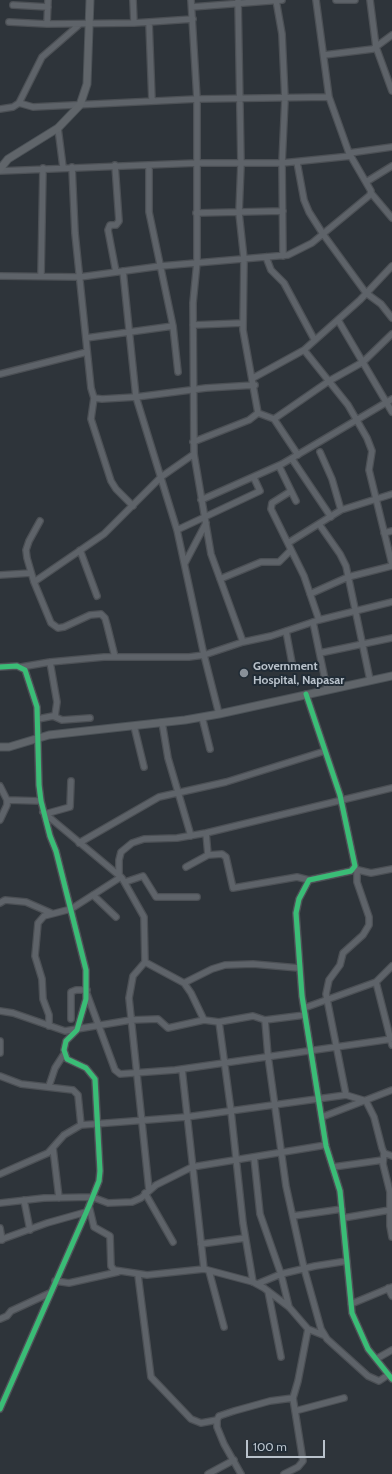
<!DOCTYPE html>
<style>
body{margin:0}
#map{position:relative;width:392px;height:1474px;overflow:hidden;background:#2e343a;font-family:Cabin,sans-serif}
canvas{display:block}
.scale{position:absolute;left:246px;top:1440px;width:79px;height:18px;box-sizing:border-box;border:2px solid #b9c2cb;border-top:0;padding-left:5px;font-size:12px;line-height:14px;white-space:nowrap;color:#b9c2cb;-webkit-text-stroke:3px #212c36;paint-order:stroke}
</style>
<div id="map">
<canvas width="392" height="1474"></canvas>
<div class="scale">100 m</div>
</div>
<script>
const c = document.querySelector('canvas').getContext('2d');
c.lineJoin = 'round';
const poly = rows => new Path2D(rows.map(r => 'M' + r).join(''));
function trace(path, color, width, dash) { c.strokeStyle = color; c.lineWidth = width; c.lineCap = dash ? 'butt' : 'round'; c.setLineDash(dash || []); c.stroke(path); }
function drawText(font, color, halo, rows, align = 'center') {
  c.font = font + ' Cabin,sans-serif'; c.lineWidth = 4; c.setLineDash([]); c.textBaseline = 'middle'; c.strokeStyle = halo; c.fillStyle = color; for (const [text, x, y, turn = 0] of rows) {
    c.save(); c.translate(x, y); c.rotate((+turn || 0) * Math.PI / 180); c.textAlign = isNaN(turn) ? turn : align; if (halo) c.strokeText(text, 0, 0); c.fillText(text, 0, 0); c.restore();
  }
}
const minor = poly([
 [133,0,134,23],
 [191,0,197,99,197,262,193,303,194,454,211,554,243,642],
 [276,0,282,34,285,99,282,163,283,256],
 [336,0,355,0],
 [370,0,376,47,392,91],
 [13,5,48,7],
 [192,7,282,0],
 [9,22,47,24,134,23,193,19],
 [149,22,152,101],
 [47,24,48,0],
 [324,55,373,49,392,35],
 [19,103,33,107,197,99,329,97],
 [0,109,13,107,19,103,42,57,80,24],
 [58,128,63,167],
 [349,153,392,147],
 [297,162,304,200,309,212,323,234,366,293,381,304,392,318],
 [115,165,119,221,116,225,110,225,108,230,116,272],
 [149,165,149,212,173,326,178,372],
 [72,167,75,233,91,388,94,398,102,399,136,397,206,388,255,385],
 [0,171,197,163,282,163,351,156],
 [366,182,392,166],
 [371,193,392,218],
 [196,213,283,211],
 [266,257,271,270,284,283,314,339],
 [123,271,136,397,177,530,204,655,219,714],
 [0,276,80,277,161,266,288,255,312,243,370,195,371,191,349,153,329,97,316,0],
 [41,276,43,168],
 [338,320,392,412],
 [193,325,243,323],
 [86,338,173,326],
 [304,350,348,405,367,438,372,451,369,470,392,564],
 [0,374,87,352],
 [253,378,304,350,360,300,392,266],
 [94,398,91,419,111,481,116,489,133,506],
 [258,413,274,419,298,455],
 [274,419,329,381,363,362,392,334],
 [193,442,249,420,258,413,243,330,244,259,239,213,241,164,238,0],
 [320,452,332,479,341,510],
 [292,459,331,517],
 [279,466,296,501],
 [291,491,272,503,271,509,304,576,319,620],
 [201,500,282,464,392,399],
 [40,521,29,541,26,550,27,558,34,582,51,623,58,628,64,627,90,615,101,614,105,618,107,625,115,657],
 [319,524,340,554,346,566,370,680],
 [177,530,260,491,254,478],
 [384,533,392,531],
 [288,543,341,510,392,494],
 [80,550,97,596],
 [185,563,206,523],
 [0,575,31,573],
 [220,579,261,562,279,562,291,550],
 [34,582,104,534,161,477,194,454],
 [310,594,348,577,392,566],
 [313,622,327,689],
 [286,631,292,663],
 [320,653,392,638],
 [50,662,57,702,55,716],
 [0,667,17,666,25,670,37,707,39,785,41,801,50,836,56,851,86,970,86,999,77,1030,66,1041,64,1050,67,1059,86,1068,95,1079,100,1171,99,1181,89,1206,0,1409],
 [21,667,50,662,104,657,189,657,204,655,243,642,271,636,319,620,392,602],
 [306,694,340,795,355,866,351,871,309,880,299,899,296,913,302,996,326,1146,340,1191,352,1313,368,1349,392,1379],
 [202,717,210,749],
 [38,719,53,716,62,720,90,718],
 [162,722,168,758,191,836],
 [134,726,144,767],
 [0,786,7,800,7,805,0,820],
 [7,800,41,801],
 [43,812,122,878,144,917,145,962,184,983,191,993,204,1020,219,1022,253,1016,265,1020,305,1015],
 [45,814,70,807,71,781],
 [79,843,159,797,226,782,325,751],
 [208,855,222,854,226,857,233,888,297,877,309,880],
 [186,867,208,855,206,833],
 [354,869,371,873,392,869],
 [119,874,119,860,121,852,132,843,144,839,177,838,206,833,392,788],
 [125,882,143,876,156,897,197,897],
 [93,895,116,917],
 [0,903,5,900,26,902,51,913],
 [145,962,133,976,129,998,149,1190],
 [376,982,392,1045],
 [184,983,212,969,225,965,253,964,299,968],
 [87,994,115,1070,120,1074,175,1070,392,1039],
 [304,1008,376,982,392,966],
 [0,1011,13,1013,65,1031,131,1020,158,1019,168,1028,204,1020],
 [71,1019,71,992,76,990,87,990],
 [265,1020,268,1056,286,1186,304,1268,321,1329,327,1339,368,1376,379,1381,388,1375],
 [219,1022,231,1111,243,1223,253,1282],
 [49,1026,49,1015,43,999,42,979,35,956,38,923,44,916,71,909,121,877],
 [0,1041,0,1053],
 [182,1069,204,1269],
 [0,1076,21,1084,73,1090,78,1095,81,1125],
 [49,1086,55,1068,64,1054],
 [346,1095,326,994,329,980,340,965,343,953,363,935,369,925,369,917,357,882,357,870],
 [322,1117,392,1090],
 [53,1148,59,1198],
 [384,1153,383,1164,390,1192,390,1226,392,1237],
 [254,1157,260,1214,281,1274,289,1307],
 [333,1167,383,1160],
 [0,1174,48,1153,64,1135,81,1125,186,1117,346,1095,366,1101,374,1117,382,1148,384,1153,392,1156],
 [145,1193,173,1242],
 [24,1200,30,1230],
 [0,1203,44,1198,92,1197,108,1203,132,1202,141,1198,156,1185,192,1167,326,1145],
 [89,1206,94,1227,110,1236,111,1266,114,1270,147,1275,204,1269,253,1282,264,1288,289,1307,308,1329,323,1335],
 [293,1216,342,1209],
 [343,1218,390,1210],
 [0,1228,2,1240],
 [0,1240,47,1223,86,1212],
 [201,1244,245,1238],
 [209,1271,224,1327],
 [138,1275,151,1377,191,1419,201,1423,217,1420],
 [55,1281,69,1283,118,1272],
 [257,1284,281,1274,315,1266,347,1261],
 [388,1288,392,1296],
 [268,1291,281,1357],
 [351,1304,392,1287],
 [0,1319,7,1316,11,1311,50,1293],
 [376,1359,392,1350],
 [295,1411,344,1398],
 [208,1474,234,1460],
 [241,1474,224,1444,217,1427,217,1420,219,1416,234,1411,270,1401,293,1398],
 [284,1474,298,1467,303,1461,293,1398,298,1381,308,1329]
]);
const major = poly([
 [0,169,8,159,58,128,80,105,87,84,90,0],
 [0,747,9,747,49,735,185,720,219,714,392,676]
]);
trace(minor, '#4c5055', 8);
trace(major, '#4c5257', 9);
trace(minor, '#5e6369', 5.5);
trace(major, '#60656a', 7);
trace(poly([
 [0,667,17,666,25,670,37,707,39,785,41,801,50,836,56,851,86,970,86,999,77,1030,66,1041,64,1050,67,1059,86,1068,95,1079,100,1171,99,1181,89,1206,0,1409],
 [306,694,340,795,355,866,351,871,309,880,299,899,296,913,302,996,326,1146,340,1191,352,1313,368,1349,392,1379]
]), '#3abd76', 5);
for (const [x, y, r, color] of [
 [244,673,5,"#889098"]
]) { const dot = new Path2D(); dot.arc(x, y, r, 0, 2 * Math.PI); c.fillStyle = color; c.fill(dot); trace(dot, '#212c36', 1.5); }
drawText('bold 12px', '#b9c2cb', '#212c36', [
 ["Government",253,666],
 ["Hospital, Napasar",253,680]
], 'left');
</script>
